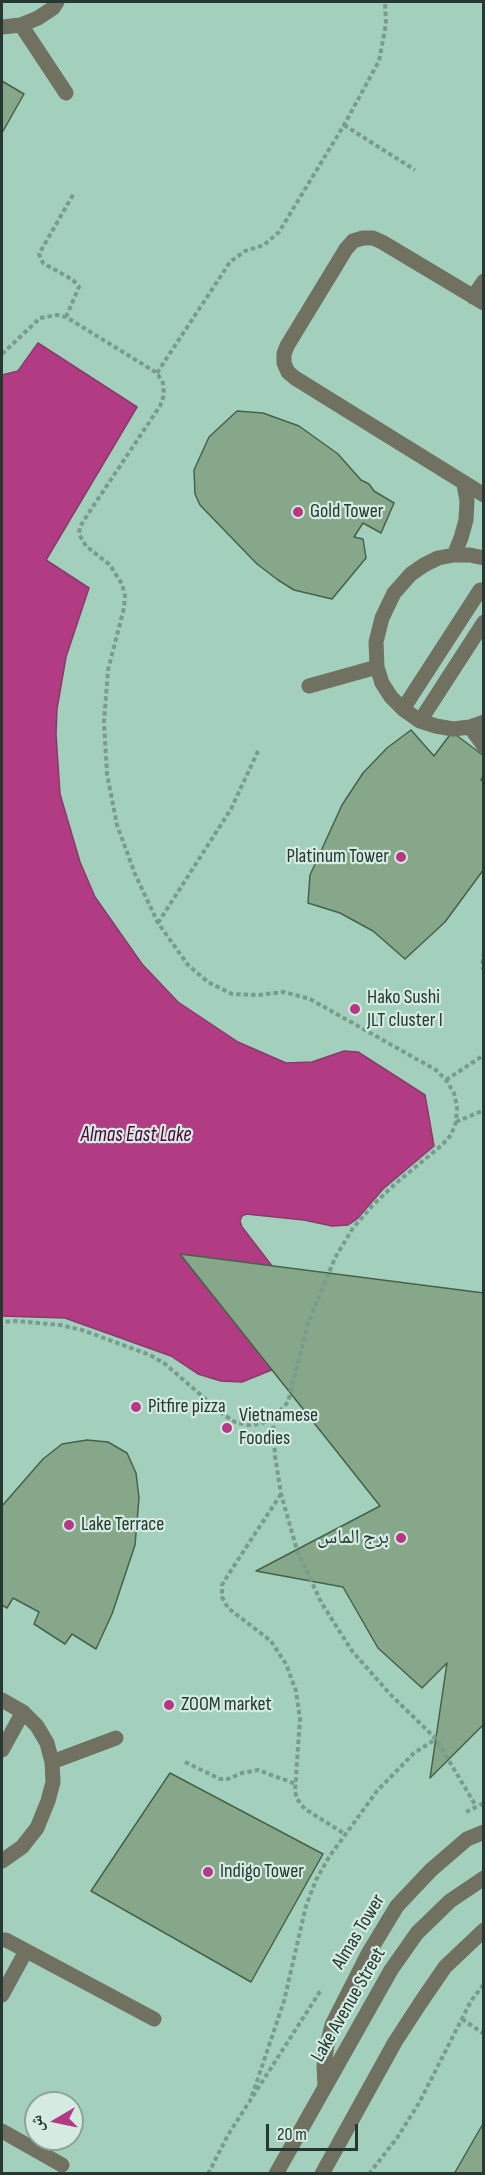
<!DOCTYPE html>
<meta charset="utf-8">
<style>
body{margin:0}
#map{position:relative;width:485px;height:2175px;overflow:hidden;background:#a3d0bd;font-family:"Sofia Sans Condensed","Noto Naskh Arabic",sans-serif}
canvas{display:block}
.frame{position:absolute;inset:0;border:3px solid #263831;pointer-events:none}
.north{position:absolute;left:24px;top:2091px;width:60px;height:60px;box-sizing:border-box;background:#d4ebe1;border:2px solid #8ea39b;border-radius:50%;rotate:261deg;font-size:16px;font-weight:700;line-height:24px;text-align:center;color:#263831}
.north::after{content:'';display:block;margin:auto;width:21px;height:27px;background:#b63785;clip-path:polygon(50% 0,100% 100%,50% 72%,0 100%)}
.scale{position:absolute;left:266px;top:2124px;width:92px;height:27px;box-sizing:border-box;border:3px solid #263831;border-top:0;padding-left:8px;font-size:18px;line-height:21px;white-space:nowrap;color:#263831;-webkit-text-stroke:4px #d4ebe1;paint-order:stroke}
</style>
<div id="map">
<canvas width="485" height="2175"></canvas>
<div class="frame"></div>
<div class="north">ش</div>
<div class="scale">20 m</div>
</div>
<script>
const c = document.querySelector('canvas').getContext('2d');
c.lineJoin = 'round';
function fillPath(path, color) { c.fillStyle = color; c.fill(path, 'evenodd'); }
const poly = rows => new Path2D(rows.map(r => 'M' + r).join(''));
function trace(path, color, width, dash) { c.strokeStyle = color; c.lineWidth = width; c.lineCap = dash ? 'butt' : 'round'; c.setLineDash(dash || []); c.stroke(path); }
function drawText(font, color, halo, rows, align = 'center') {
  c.font = font + ' "Sofia Sans Condensed","Noto Naskh Arabic",sans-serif'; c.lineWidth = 4.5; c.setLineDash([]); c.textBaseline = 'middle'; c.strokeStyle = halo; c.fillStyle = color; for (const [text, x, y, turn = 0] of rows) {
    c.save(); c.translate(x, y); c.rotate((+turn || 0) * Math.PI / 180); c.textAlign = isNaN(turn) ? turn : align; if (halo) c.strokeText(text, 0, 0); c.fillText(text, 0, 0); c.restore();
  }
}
const water = poly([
 [38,343,137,407,46,560,89,588,66,657,57,709,56,734,60,794,80,862,95,897,142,964,178,1002,238,1042,286,1063,312,1062,344,1051,358,1052,425,1095,434,1146,383,1189,357,1219,348,1225,332,1226,304,1220,246,1214,242,1216,240,1221,242,1227,289,1288,274,1369,242,1382,221,1381,198,1374,171,1356,65,1318,2,1316,2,375,18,371,38,343]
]);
fillPath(water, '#b23c83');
trace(water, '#883b6a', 1.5);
const building = poly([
 [2,81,24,94,2,133,2,81],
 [237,411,263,413,299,426,338,454,361,480,369,484,374,491,394,503,381,533,363,523,354,537,363,539,366,558,332,599,294,590,278,580,257,564,200,505,195,494,194,470,209,437,237,411],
 [411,730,434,756,452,732,484,756,484,775,481,780,484,782,484,869,445,922,405,959,373,931,340,913,308,903,310,875,342,805,363,773,387,748,411,730],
 [180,1254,484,1293,484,1724,430,1778,447,1663,422,1688,378,1648,343,1587,256,1571,380,1506,180,1254],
 [87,1440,108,1442,127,1453,136,1473,139,1498,135,1545,112,1614,96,1649,72,1634,65,1644,34,1624,39,1612,13,1598,7,1608,2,1605,2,1506,43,1459,62,1444,87,1440],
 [170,1773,323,1854,251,1982,91,1891,170,1773],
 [484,2122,484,2174,454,2174,484,2122]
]);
fillPath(building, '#87a78a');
trace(building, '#456348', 1.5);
trace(poly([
 [344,125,415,170],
 [66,317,79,287,73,280,43,263,39,254,74,193],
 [2,354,40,318,57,315,66,317,157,373,163,383,164,395,160,406,84,520,80,527,79,534,86,546,110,565,122,584,125,596,124,608,108,670,104,722,107,774,117,825,135,874,158,923,188,965,208,982,232,994,258,995,284,992,310,999,436,1070,446,1080,454,1093,457,1107,456,1122,451,1135,442,1145,395,1184,373,1205,353,1228,335,1258,308,1323,288,1402,273,1418,261,1424,247,1425,235,1422,224,1415,164,1363,150,1355,82,1330,60,1325,16,1321,2,1322],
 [157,373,230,262,245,251,264,245,279,232,344,125,379,61,386,24,385,2],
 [158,923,231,809,259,749],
 [484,952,482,966,484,970],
 [446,1080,484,1055],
 [456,1122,484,1110],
 [273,1418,275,1456,281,1494,297,1550,321,1602,352,1651,390,1694,436,1739,476,1806],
 [281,1494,228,1575,222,1585,222,1597,228,1608,271,1641,286,1664,296,1691,300,1719,295,1791,297,1799,305,1809,345,1834],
 [185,1762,220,1779,228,1779,242,1773,258,1770,296,1784],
 [466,1812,484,1803],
 [462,2019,484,2034],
 [252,2096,284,2001,306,1906,316,1880,329,1857,377,1791,414,1753,436,1739],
 [208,2174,228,2135,321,1990],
 [369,2174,397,2138,419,2103,471,2001,484,1984]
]), '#789c8d', 4, [4.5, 3]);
trace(poly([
 [21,25,66,93],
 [2,27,21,25,38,18,53,8,57,2],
 [473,297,484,281],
 [484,303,382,242,373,238,363,238,353,241,346,249,287,346,284,354,284,363,288,372,295,378,484,495],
 [454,555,461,538,466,520,467,501,464,484],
 [484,558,470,555,454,555,438,558,424,565,411,574,394,593,382,618,376,642,377,667,382,683,391,697,403,709,420,721,436,726,453,729,470,727,484,722],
 [309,686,377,667],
 [403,709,480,590],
 [420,721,484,622],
 [470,727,484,746],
 [2,1700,23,1712,37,1726,47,1743,52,1762,53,1782,48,1801,37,1828,22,1847,2,1861],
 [2,1750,23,1712],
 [52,1762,116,1738],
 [2,1940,6,1940,154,2019],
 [2,1995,26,1951],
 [325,2086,324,2066,327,2045,332,2025,368,1954,397,1906,431,1870,467,1839,484,1832],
 [2,2131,62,2165],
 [276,2174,391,1970,417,1933,450,1901,484,1878],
 [322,2174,395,2042,421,2002,445,1967,484,1930]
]), '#717161', 15);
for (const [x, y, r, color] of [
 [298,512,6,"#b63785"],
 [401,857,6,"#b63785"],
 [355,1009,6,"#b63785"],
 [136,1407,6,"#b63785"],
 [227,1428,6,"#b63785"],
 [69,1525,6,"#b63785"],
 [401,1538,6,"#b63785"],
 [169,1705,6,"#b63785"],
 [208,1872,6,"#b63785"]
]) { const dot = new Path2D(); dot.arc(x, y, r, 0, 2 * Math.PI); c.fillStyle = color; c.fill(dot); trace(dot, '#d4ebe1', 2); }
drawText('20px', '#263831', '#d4ebe1', [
 ["Gold Tower",310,512],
 ["Platinum Tower",389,857,"right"],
 ["Hako Sushi",367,998],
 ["JLT cluster I",367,1021],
 ["Pitfire pizza",148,1407],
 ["Vietnamese",239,1416],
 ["Foodies",239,1439],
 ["Lake Terrace",81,1525],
 ["برج الماس",389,1538,"right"],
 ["ZOOM market",181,1705],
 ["Indigo Tower",220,1872]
], 'left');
drawText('20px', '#263831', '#d4ebe1', [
 ["Almas Tower",359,1932,-59],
 ["Lake Avenue Street",349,2005,-60]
]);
drawText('italic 21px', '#500135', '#d4ebe1', [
 ["Almas East Lake",136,1136]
]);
</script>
